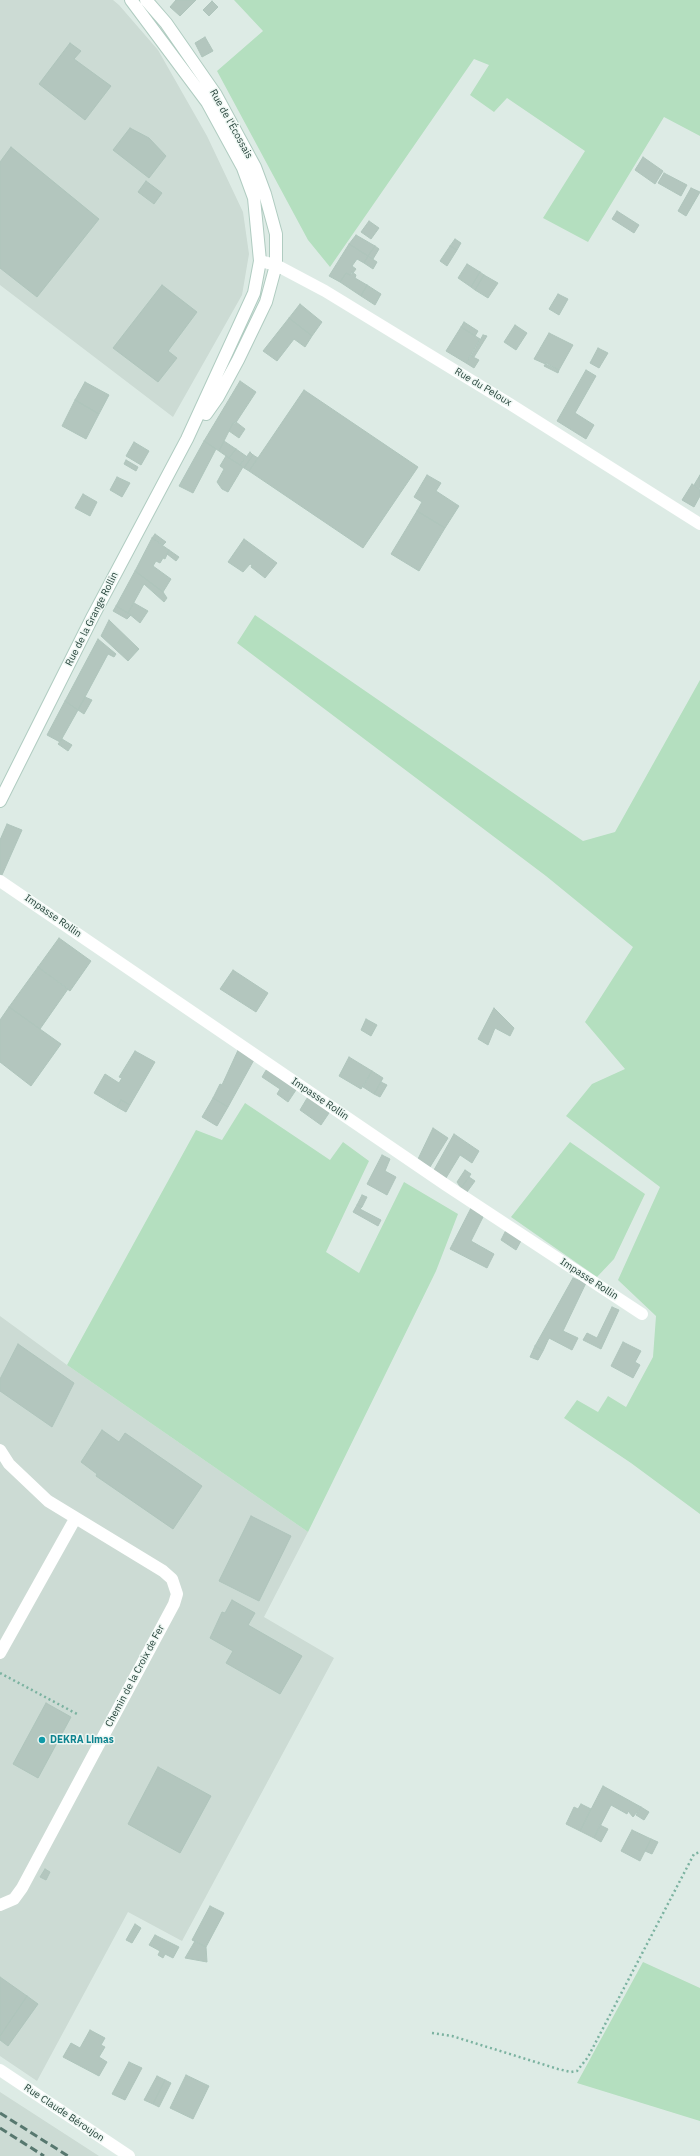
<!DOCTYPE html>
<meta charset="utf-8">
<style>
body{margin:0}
canvas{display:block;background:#ddebe5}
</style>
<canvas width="700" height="2156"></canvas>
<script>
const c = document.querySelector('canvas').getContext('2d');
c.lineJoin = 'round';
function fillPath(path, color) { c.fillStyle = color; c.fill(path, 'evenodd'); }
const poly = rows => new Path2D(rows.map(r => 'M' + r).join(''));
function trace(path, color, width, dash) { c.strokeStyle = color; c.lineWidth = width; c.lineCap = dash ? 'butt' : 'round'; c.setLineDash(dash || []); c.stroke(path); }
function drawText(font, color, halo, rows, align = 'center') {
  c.font = font + ' "IBM Plex Sans",sans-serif'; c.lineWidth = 3; c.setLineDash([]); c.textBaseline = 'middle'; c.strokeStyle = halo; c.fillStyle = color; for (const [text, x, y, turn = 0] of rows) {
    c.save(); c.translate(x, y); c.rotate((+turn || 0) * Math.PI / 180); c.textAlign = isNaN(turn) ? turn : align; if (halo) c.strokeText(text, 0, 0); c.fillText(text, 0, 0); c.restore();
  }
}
fillPath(poly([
 [0,0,113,0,119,5,158,50,207,136,243,212,249,254,242,295,173,417,0,285],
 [0,1316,67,1365,308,1532,264,1617,334,1658,182,1941,128,1912,37,2081,0,2056],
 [0,2092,99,2156,0,2156]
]), '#ccdbd4');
fillPath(poly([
 [234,0,700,0,700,136,664,117,588,242,543,218,585,151,507,98,494,112,470,95,489,65,474,59,330,267,308,240,217,71,263,31],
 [255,615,583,841,615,832,700,680,700,1514,631,1463,564,1418,577,1400,598,1412,608,1396,626,1407,653,1357,656,1316,618,1280,660,1187,566,1116,592,1084,625,1069,585,1022,633,947,546,876,237,643],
 [245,1103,330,1160,343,1142,369,1161,326,1252,359,1273,404,1182,458,1214,436,1271,308,1532,67,1365,196,1130,222,1140],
 [570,1142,645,1194,614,1259,597,1277,511,1217],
 [643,1962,700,1988,700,2121,577,2083]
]), '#b4dfbf');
const building = poly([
 [176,0,196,0,180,16,170,7,176,0],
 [212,1,218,7,209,16,203,10,212,1],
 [205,37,213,51,202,57,195,43,205,37],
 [70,43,81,51,74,59,111,86,85,120,39,84,70,43],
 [130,128,149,138,166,156,149,178,113,150,130,128],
 [11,147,99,219,37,297,0,268,0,162,11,147],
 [643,157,663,171,655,184,635,170,643,157],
 [664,173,687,185,681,196,658,183,664,173],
 [146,181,162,193,154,204,138,192,146,181],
 [691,188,700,192,686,216,678,211,691,188],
 [617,211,639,225,634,233,612,219,617,211],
 [369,221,379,228,371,239,361,232,369,221],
 [356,235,375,246,368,256,349,244,356,235],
 [455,239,461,243,457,250,450,246,455,239],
 [349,244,368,256,364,263,357,259,352,266,356,269,353,273,350,275,346,273,340,282,329,276,349,244],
 [375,246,379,249,373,259,368,256,375,246],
 [450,246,457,250,447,266,440,261,450,246],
 [368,256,377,262,373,269,364,263,368,256],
 [467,264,480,272,471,287,458,278,467,264],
 [352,272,356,275,355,278,367,285,361,296,340,282,346,273,350,275,352,272],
 [480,272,484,275,475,290,471,287,480,272],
 [484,275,498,283,488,298,475,290,484,275],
 [162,285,197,312,168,351,177,358,158,382,113,348,162,285],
 [367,285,381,294,375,305,361,296,367,285],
 [558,294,568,299,559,315,549,309,558,294],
 [300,304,322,322,312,336,289,318,300,304],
 [289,318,312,336,305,347,294,339,277,361,263,351,289,318],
 [464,322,478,331,475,336,461,327,464,322],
 [515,325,527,333,516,350,504,342,515,325],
 [461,327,480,339,466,363,446,351,461,327],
 [549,333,573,345,559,370,534,359,549,333],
 [483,335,487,336,474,357,471,356,483,335],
 [598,348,608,353,599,368,590,363,598,348],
 [471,356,479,360,474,368,466,363,471,356],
 [546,363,559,370,558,373,544,366,546,363],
 [586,370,596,376,575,413,594,425,586,439,557,421,586,370],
 [240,381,256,392,235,424,233,423,219,451,204,441,240,381],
 [85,382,109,395,99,414,75,400,85,382],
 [304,390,418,467,363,548,249,471,304,390],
 [75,400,99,414,86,439,62,426,75,400],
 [236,422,245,429,239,438,229,431,233,423,236,422],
 [204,441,216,449,193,493,179,486,204,441],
 [224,441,236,449,229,458,219,451,224,441],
 [134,442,149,451,141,465,126,456,134,442],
 [236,449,246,456,240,465,229,458,236,449],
 [250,452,253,455,244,468,240,465,250,452],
 [253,455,258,458,249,471,244,468,253,455],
 [226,456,243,467,228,492,222,489,217,482,224,469,220,466,226,456],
 [126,460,138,467,136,471,124,464,126,460],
 [427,475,441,483,436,491,459,506,445,528,417,511,422,502,414,497,427,475],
 [700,475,700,487,699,489,694,485,700,475],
 [117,477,130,483,122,497,110,490,117,477],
 [692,484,700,490,700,496,694,507,682,500,692,484],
 [83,494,97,502,90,516,75,508,83,494],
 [417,511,445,528,419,571,391,554,417,511],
 [155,534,166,542,163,545,152,538,155,534],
 [152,538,169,550,165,559,163,558,160,563,156,561,153,566,171,579,163,592,135,571,152,538],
 [244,539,277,563,265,578,251,567,252,565,250,564,243,572,228,562,244,539],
 [169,550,179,557,176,561,167,554,169,550],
 [135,571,163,592,167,598,164,602,144,584,128,613,116,606,135,571],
 [134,603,148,611,140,623,128,613,134,603],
 [116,606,131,615,127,619,113,611,116,606],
 [109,620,139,649,128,661,101,636,109,620],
 [98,639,116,654,114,657,108,654,78,710,65,701,98,639],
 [85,697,92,700,84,714,78,710,85,697],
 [65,701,78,710,60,742,47,735,65,701],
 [62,739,72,745,68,751,58,744,62,739],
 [7,824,22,830,2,875,0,874,0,840,7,824],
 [59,938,91,961,70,991,38,967,59,938],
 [38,967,68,989,40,1029,9,1007,38,967],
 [233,970,268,993,256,1012,220,989,233,970],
 [9,1007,61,1044,31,1086,0,1062,0,1020,9,1007],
 [494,1008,514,1028,510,1036,495,1028,488,1045,478,1039,494,1008],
 [366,1019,377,1025,371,1036,361,1030,366,1019],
 [239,1048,255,1058,228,1107,213,1098,220,1084,222,1085,239,1048],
 [135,1051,155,1062,130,1105,121,1100,117,1107,94,1093,105,1074,119,1083,122,1078,119,1077,135,1051],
 [349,1057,372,1071,361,1089,339,1076,349,1057],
 [268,1067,298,1087,288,1102,277,1094,280,1089,262,1077,268,1067],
 [372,1071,383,1078,374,1094,363,1087,372,1071],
 [381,1082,387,1085,380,1097,374,1094,381,1082],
 [309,1095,331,1110,321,1125,300,1110,309,1095],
 [213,1098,228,1107,217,1126,202,1117,213,1098],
 [121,1100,130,1105,126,1112,117,1107,121,1100],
 [433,1128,448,1138,430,1167,418,1159,433,1128],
 [454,1134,479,1151,472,1163,460,1155,446,1178,434,1170,454,1134],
 [382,1155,390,1159,385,1171,396,1177,387,1195,367,1184,382,1155],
 [465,1170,471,1174,461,1188,457,1182,465,1170],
 [469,1177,475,1181,467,1192,461,1188,469,1177],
 [362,1195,367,1197,362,1207,357,1205,362,1195],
 [357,1205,362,1207,360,1209,381,1220,378,1226,353,1212,357,1205],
 [471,1208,483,1217,471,1241,494,1254,487,1268,450,1249,471,1208],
 [506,1230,522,1239,516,1250,501,1240,506,1230],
 [573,1278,586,1283,563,1331,578,1338,572,1350,549,1338,543,1351,535,1346,573,1278],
 [612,1307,619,1310,601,1349,583,1340,587,1333,597,1338,612,1307],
 [623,1342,641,1351,635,1362,640,1365,633,1378,611,1366,623,1342],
 [18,1344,74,1383,52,1427,0,1391,0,1379,18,1344],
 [535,1346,543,1351,538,1360,530,1357,535,1346],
 [102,1430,119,1442,125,1433,202,1486,173,1529,96,1476,97,1474,81,1462,102,1430],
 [251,1516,291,1536,259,1601,219,1581,251,1516],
 [232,1600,255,1613,248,1625,302,1656,280,1694,226,1663,233,1651,210,1638,222,1612,225,1613,232,1600],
 [46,1703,71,1717,38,1778,13,1764,46,1703],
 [158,1767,211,1796,180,1853,128,1824,158,1767],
 [603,1786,641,1807,633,1817,628,1811,627,1814,611,1805,594,1838,580,1831,603,1786],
 [581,1804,591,1809,580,1831,566,1824,574,1807,578,1809,581,1804],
 [641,1807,649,1812,644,1820,636,1815,641,1807],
 [600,1825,608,1829,601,1842,594,1838,600,1825],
 [632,1830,651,1839,640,1861,621,1851,632,1830],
 [651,1839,658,1842,652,1854,645,1851,651,1839],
 [45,1869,50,1872,46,1880,40,1877,45,1869],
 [210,1906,224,1913,206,1947,192,1940,210,1906],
 [135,1924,141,1928,132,1943,126,1940,135,1924],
 [155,1935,179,1947,173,1958,165,1954,163,1958,158,1955,160,1951,149,1945,155,1935],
 [195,1941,206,1947,207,1962,185,1958,195,1941],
 [0,1977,27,1996,0,2036,0,1977],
 [27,1996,38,2004,8,2046,0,2040,0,2036,27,1996],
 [90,2030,105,2038,101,2045,105,2047,99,2057,107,2062,99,2076,63,2057,71,2043,80,2048,90,2030],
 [129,2062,142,2068,125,2100,112,2094,129,2062],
 [186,2075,209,2086,193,2119,170,2108,186,2075],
 [157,2076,165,2080,153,2104,144,2100,157,2076],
 [165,2080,171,2083,159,2107,153,2104,165,2080]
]);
fillPath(building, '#b3c6be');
trace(building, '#afc5bc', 1);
const secondary = poly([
 [146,0,166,23,216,95,255,167,265,194,276,234,276,265,266,302,238,360,218,397,206,414],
 [0,801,93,616,187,439,254,293,260,261,254,198,243,168,207,102,131,0]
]);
trace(secondary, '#b0ccc1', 14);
trace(poly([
 [0,1673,77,1714],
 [432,2033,452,2036,558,2069,571,2072,577,2071,588,2057,694,1854,700,1852]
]), '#7bb2a0', 2.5, [2, 3]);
trace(poly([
 [260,261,276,265,325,291,510,404,700,524],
 [0,881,446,1185,642,1314],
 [0,1450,9,1464,48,1501,163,1571,172,1579,177,1594,174,1604,22,1888,14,1899,0,1905],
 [0,1653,75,1519],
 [0,2070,129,2156]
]), '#fff', 12);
trace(secondary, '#fff', 12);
trace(poly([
 [0,2113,68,2156],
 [0,2128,44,2156]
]), '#57786f', 3, [8, 4]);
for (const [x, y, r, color] of [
 [42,1740,4,"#0f9aa8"]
]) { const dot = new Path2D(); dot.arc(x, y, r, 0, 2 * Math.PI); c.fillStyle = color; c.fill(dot); trace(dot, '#eef7f3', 1.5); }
drawText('10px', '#1e3c33', '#eef7f3', [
 ["Rue de l'Écossais",231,124,61],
 ["Rue du Peloux",483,387,31],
 ["Rue de la Grange Rollin",92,619,-63],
 ["Impasse Rollin",53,916,35],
 ["Impasse Rollin",320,1099,34],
 ["Impasse Rollin",589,1279,33],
 ["Chemin de la Croix de Fer",135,1676,-62],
 ["Rue Claude Béroujon",64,2113,34]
]);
drawText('bold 10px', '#0d838f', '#eef7f3', [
 ["DEKRA Limas",50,1740]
], 'left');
</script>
